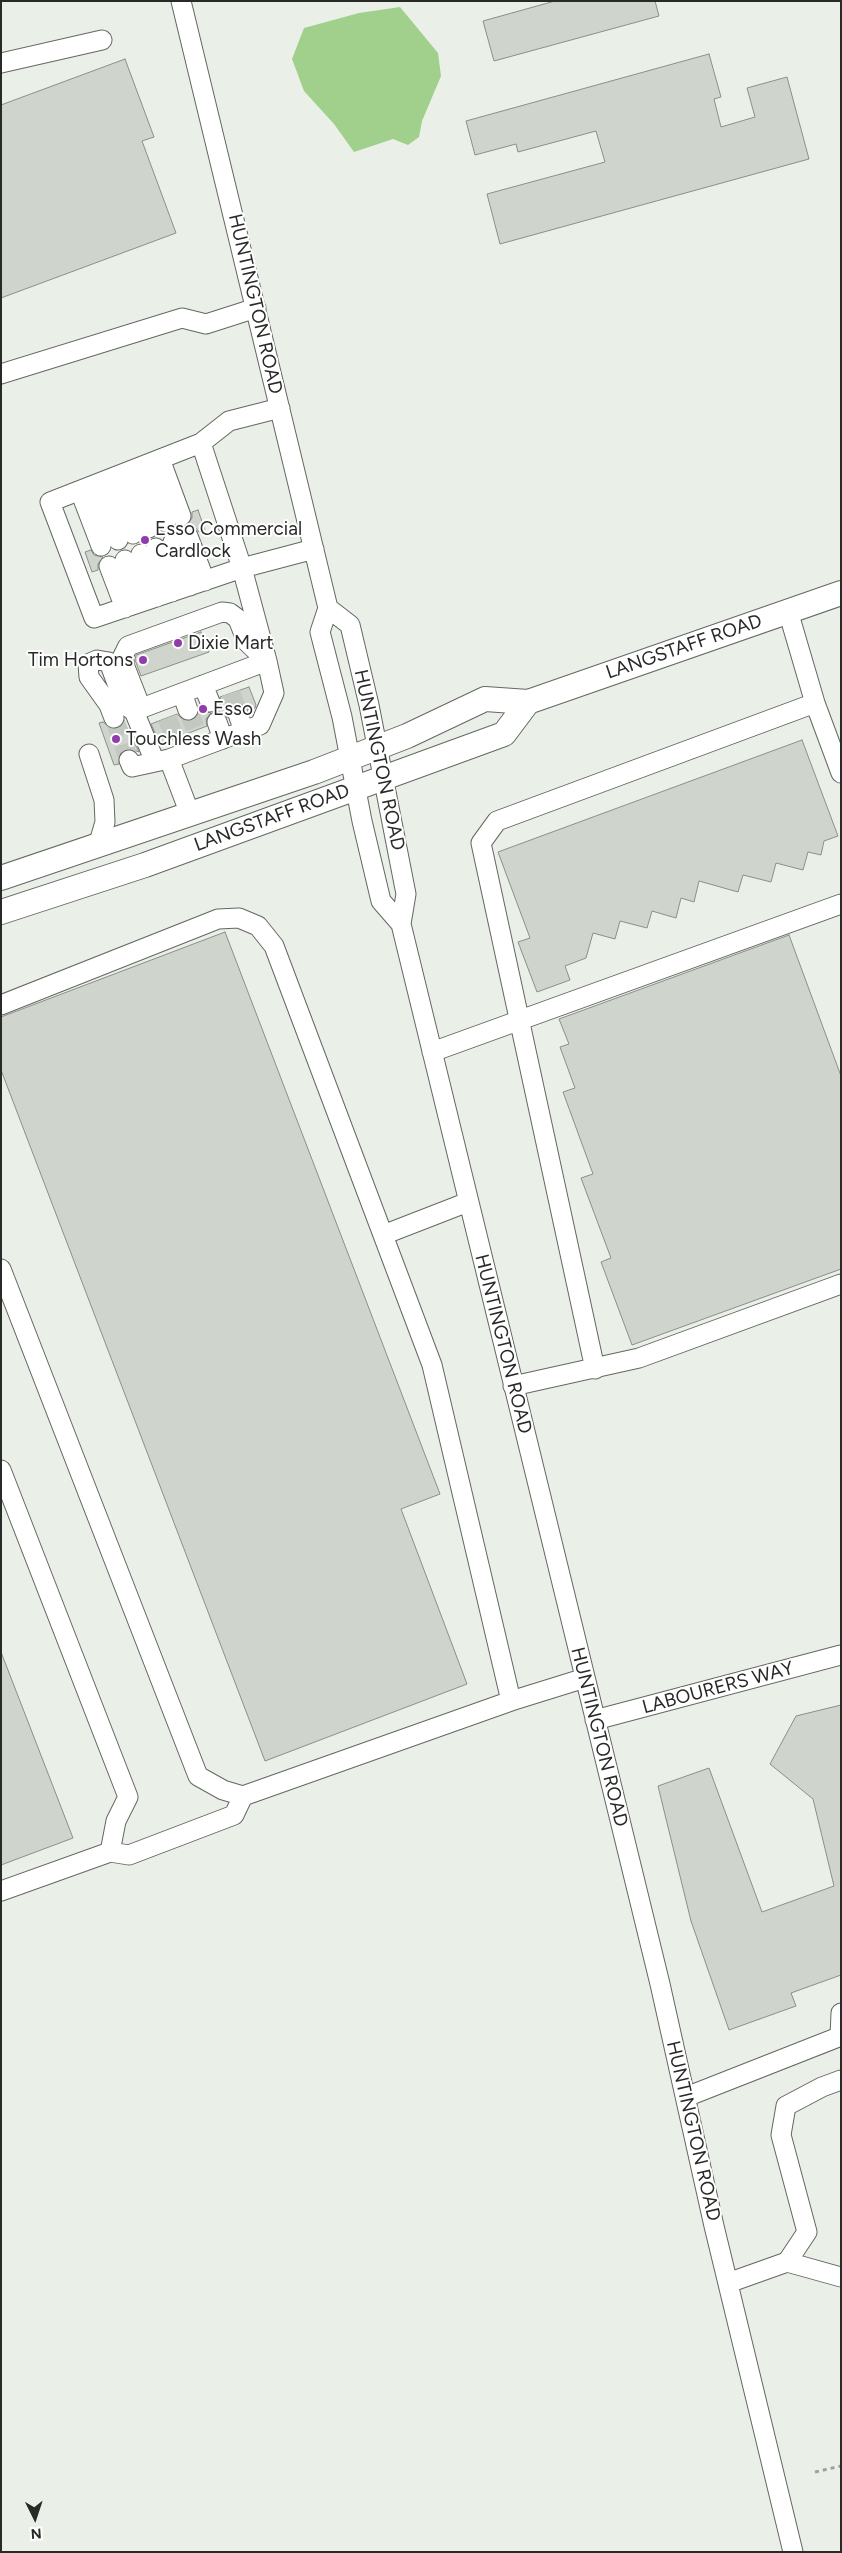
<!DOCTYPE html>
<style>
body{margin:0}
#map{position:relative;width:842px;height:2553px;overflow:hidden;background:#eaefe8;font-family:Figtree,sans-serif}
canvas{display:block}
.frame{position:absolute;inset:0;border:2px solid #282a27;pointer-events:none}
.north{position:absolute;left:10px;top:2493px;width:50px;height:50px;-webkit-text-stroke:4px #fff;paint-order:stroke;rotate:176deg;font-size:14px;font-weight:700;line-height:20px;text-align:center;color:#282a27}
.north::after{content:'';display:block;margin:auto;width:18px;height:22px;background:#282a27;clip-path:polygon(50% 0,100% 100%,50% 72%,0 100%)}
</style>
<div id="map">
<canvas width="842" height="2553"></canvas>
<div class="frame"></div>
<div class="north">N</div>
</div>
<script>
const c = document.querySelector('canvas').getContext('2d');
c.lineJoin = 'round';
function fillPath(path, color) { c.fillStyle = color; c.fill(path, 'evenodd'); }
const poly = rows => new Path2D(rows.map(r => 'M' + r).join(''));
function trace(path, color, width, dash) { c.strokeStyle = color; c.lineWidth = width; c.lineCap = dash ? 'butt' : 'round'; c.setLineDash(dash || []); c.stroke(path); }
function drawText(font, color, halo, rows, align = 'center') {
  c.font = font + ' Figtree,sans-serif'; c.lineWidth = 4; c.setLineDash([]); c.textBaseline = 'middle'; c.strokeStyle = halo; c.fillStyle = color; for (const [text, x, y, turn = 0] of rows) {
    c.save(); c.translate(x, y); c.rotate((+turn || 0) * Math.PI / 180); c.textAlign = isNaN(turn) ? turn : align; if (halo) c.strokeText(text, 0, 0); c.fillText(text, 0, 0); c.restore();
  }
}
fillPath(poly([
 [400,7,438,53,441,76,422,121,419,137,408,145,393,139,354,152,334,124,304,91,292,59,304,28,359,13]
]), '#a0d08b');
const building = poly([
 [555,1,655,1,659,16,494,61,483,21,555,1],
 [709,54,721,97,714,99,721,127,755,117,747,88,787,77,809,159,500,244,487,194,605,162,596,131,518,152,516,144,475,155,466,121,709,54],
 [125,59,154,137,142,141,176,233,1,298,1,105,125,59],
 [198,510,205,530,199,532,195,527,187,525,192,518,192,512,198,510],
 [91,550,94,555,103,557,98,564,98,570,92,572,85,552,91,550],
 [201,632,209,652,141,676,135,660,136,655,201,632],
 [249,687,256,705,255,708,249,710,241,703,234,704,227,711,227,718,224,713,216,711,221,704,220,697,249,687],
 [199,706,204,711,211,713,206,719,207,726,160,744,151,724,177,714,185,721,192,720,199,713,199,706],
 [103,722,113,729,118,728,124,722,139,752,131,749,124,750,120,754,119,764,114,765,99,723,103,722],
 [802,740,838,836,824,841,821,855,808,852,803,870,776,863,771,882,743,875,738,892,699,881,694,902,681,898,676,918,652,911,647,928,620,921,615,939,593,933,586,958,565,966,570,980,537,992,518,942,530,938,498,852,802,740],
 [225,932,440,1494,401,1509,467,1684,265,1761,1,1070,1,1017,225,932],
 [789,935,841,1076,841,1269,632,1345,601,1262,611,1258,581,1178,593,1174,563,1092,575,1088,560,1047,569,1044,559,1019,789,935],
 [1,1652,73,1838,1,1865,1,1652],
 [841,1705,841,1975,791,1993,796,2006,729,2030,691,1921,658,1786,709,1768,762,1912,834,1886,813,1799,770,1764,796,1716,841,1705]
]);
fillPath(building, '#cfd4cd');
trace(building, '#8a8f88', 1);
trace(poly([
 [231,693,238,714],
 [188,710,196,730],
 [114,718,129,760],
 [167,718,175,738]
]), '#c3c8c1', 19, [19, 9]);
const minor = poly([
 [181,1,328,608,320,632,342,717,362,821,381,901,401,924],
 [1,63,102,40],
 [1,374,182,318,206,324,256,308],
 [201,443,229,421,280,408],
 [160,459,181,516],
 [144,466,166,522],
 [127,472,149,528],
 [112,478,133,534],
 [96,484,118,540],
 [80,491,101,546],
 [188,536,205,581],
 [173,542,190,586],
 [156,548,172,592],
 [141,554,157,597],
 [125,560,141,602],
 [109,566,125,608],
 [328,608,350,625,369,705,406,894,401,924,660,1984,714,2226,793,2552],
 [788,611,815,703,841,773],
 [267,661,242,568,201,443,50,502,94,618,242,568,314,549],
 [203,685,210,702],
 [182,693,188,710],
 [141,708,125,667,123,656,128,646,222,612,230,613,238,619,247,642,267,661],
 [238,714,244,731],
 [114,718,109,705,89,677,88,664,97,660,109,662,125,705,134,711],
 [217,722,223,739],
 [89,754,104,800,105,822,98,846],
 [169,759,155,762,134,711,267,661,274,693,260,725,169,759,190,814],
 [129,760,132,767,155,762],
 [1,1005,218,919,239,918,258,926,274,946,432,1365,511,1701],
 [432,1052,841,904],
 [383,1235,468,1202],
 [1,1269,198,1776,223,1790,243,1796],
 [595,1369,481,843,497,821,815,703],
 [513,1386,639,1358,841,1284],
 [1,1470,128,1797,116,1821,110,1852],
 [595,1720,841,1655],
 [1,1891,110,1852,129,1855,234,1815,243,1796,511,1701,585,1678],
 [840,2037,841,2013],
 [686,2097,841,2036],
 [787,2262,841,2277],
 [728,2283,787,2262,807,2232,781,2135,786,2106,822,2087,841,2080]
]);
const major = poly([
 [1,878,314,772,407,736,485,699,528,702,841,593],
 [1,912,145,865,504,734,528,702]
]);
trace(minor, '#636862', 21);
trace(major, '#636862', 26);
trace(poly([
 [815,2472,841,2466]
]), '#9ea29d', 3, [4, 4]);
trace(minor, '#fff', 19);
trace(major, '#fff', 24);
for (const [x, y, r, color] of [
 [145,540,5,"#8f3dab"],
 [178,643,5,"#8f3dab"],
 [143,660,5,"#8f3dab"],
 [203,709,5,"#8f3dab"],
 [116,739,5,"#8f3dab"]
]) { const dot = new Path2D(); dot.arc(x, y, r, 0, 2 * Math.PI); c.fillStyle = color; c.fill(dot); trace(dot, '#fff', 2); }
drawText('19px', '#282a27', '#fff', [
 ["HUNTINGTON ROAD",255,304,77],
 ["LANGSTAFF ROAD",684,647,-19],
 ["HUNTINGTON ROAD",379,760,78],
 ["LANGSTAFF ROAD",272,818,-20],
 ["HUNTINGTON ROAD",503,1344,76],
 ["LABOURERS WAY",718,1688,-15],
 ["HUNTINGTON ROAD",599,1737,76],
 ["HUNTINGTON ROAD",693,2131,77]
]);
drawText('19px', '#282a27', '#fff', [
 ["Esso Commercial",155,529],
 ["Cardlock",155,551],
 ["Dixie Mart",188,643],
 ["Tim Hortons",133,660,"right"],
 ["Esso",213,709],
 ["Touchless Wash",126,739]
], 'left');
</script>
